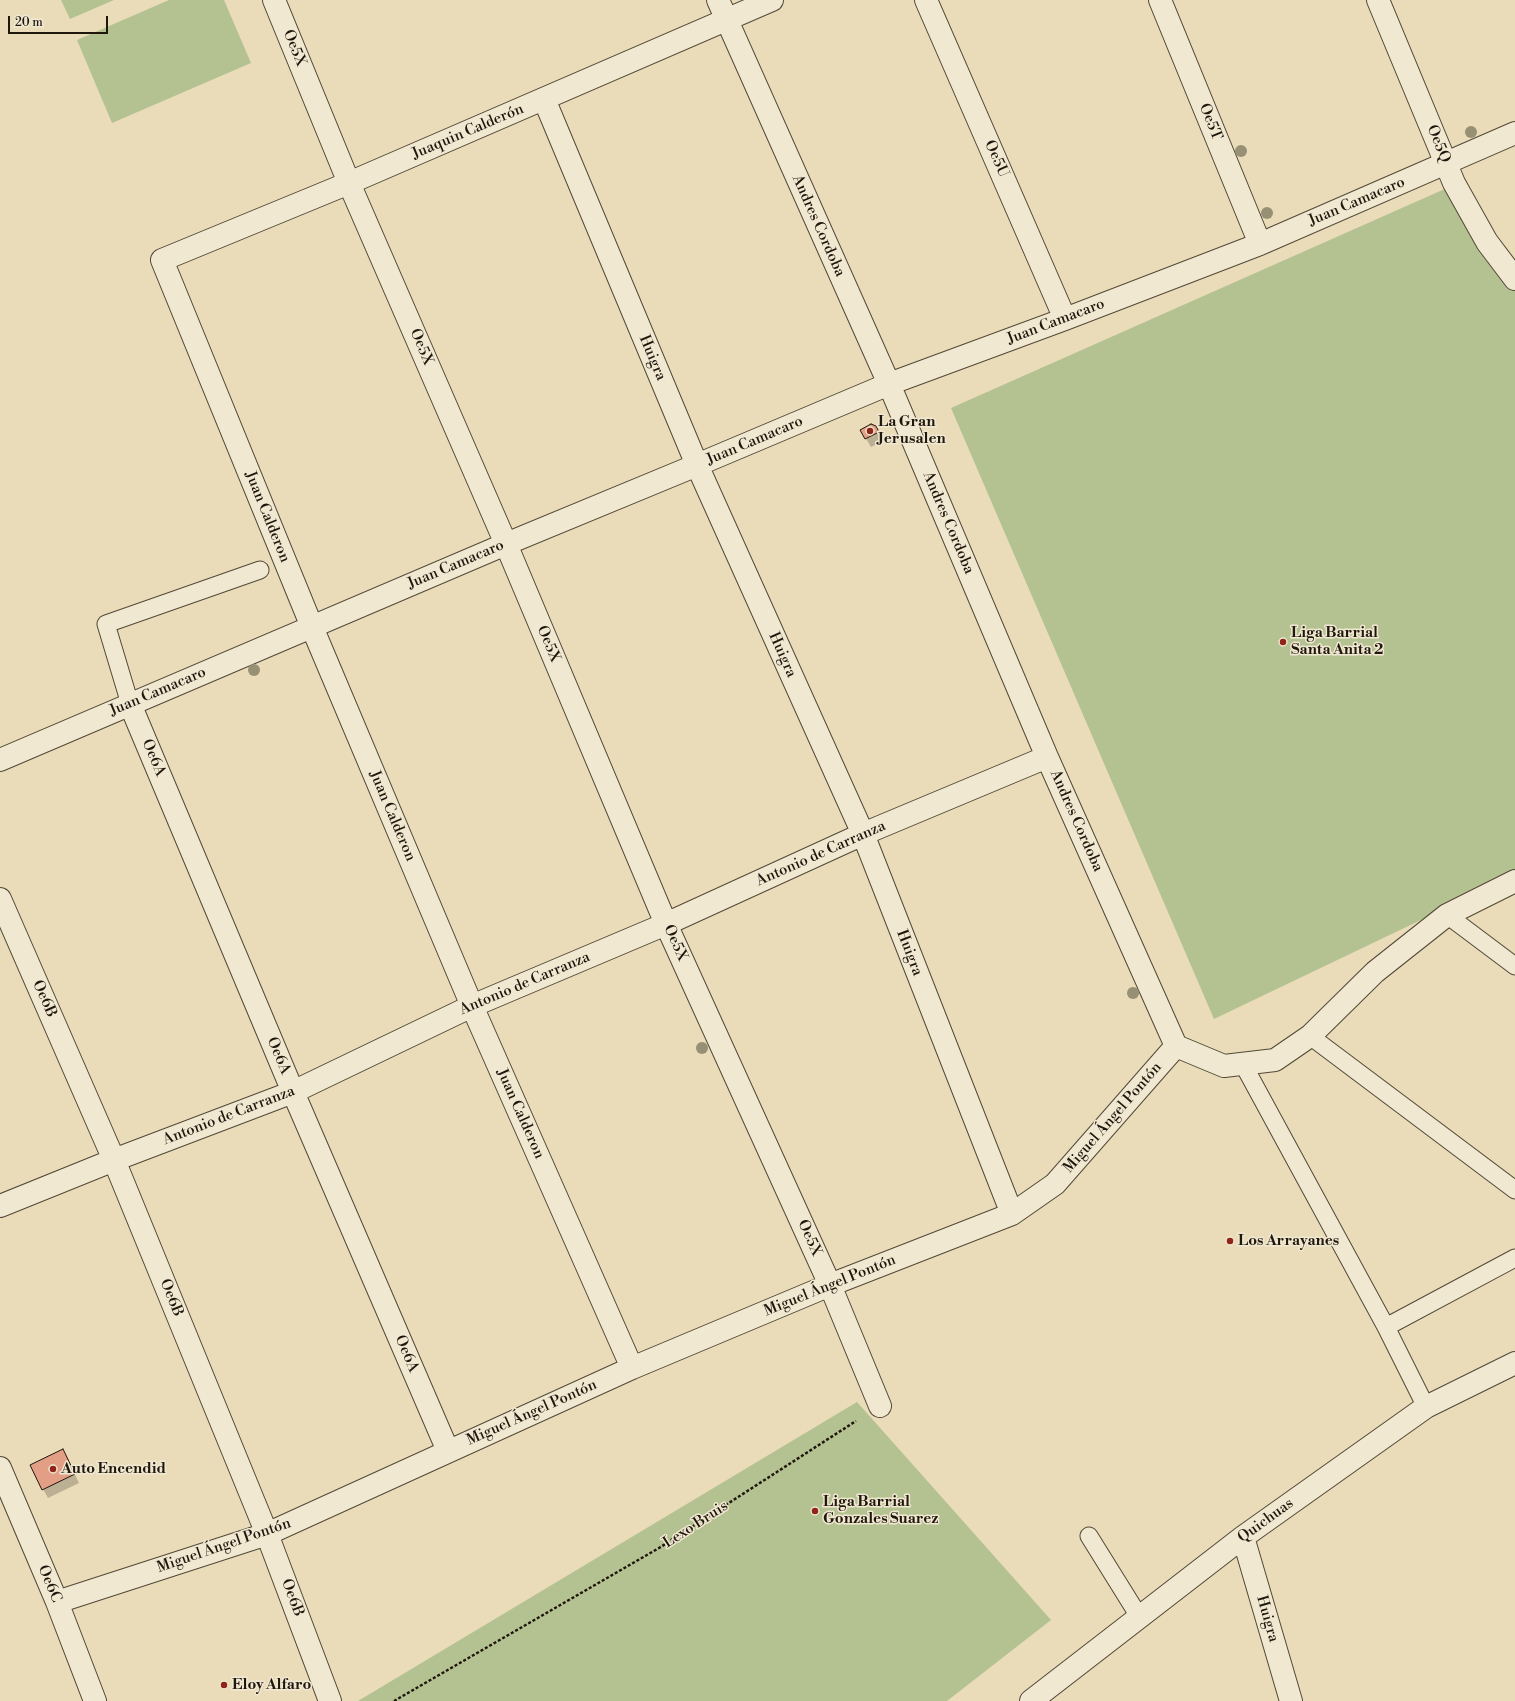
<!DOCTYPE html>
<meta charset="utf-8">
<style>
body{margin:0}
#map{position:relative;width:1515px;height:1701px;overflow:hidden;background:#eadcb9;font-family:"Libre Bodoni",serif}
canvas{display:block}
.scale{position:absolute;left:8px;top:16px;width:100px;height:18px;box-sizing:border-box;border:2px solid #1f160c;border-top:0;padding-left:5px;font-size:12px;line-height:14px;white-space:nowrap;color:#1f160c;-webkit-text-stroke:3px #f1e8d2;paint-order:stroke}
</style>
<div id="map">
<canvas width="1515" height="1701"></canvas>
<div class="scale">20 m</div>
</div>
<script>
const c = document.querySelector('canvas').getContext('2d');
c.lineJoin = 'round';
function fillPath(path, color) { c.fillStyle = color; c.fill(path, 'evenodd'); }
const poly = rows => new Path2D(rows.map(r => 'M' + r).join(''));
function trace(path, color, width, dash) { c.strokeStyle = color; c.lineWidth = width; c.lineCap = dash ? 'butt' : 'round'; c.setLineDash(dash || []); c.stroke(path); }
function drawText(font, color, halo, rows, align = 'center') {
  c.font = font + ' "Libre Bodoni",serif'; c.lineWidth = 3; c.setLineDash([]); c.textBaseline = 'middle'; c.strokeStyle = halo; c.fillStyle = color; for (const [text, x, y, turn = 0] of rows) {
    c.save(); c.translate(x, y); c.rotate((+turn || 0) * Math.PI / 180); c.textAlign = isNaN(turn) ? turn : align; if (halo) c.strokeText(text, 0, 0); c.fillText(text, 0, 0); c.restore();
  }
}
fillPath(poly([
 [61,0,114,0,70,19],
 [169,0,224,0,251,63,112,123,77,40],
 [1456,184,1515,277,1515,875,1214,1019,951,408],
 [857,1402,1051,1620,947,1701,358,1701]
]), '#b4c191');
fillPath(poly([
 [876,427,883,441,871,447,861,430],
 [63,1450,79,1483,48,1498,43,1489]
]), '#0003');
const building = poly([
 [871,424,876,426,879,432,865,439,860,430,871,424],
 [63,1449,75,1474,42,1490,30,1465,63,1449]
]);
fillPath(building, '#e29f86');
trace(building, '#1f160c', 1);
const lane = poly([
 [130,704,106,624,260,570],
 [1447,915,1515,966],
 [1310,1036,1515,1190],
 [1243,1064,1386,1327,1515,1258],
 [1386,1327,1426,1407],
 [1089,1536,1140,1618]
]);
const street = poly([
 [274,0,349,183,506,544,666,924,830,1285,880,1406],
 [718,0,889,384,1047,757,1176,1046],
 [926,0,1065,319],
 [1160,0,1260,244],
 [1378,0,1454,183,1487,242,1515,279],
 [544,99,697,465,863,834,1012,1214],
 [130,704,293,1092,448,1451],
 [0,760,506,544,697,465,889,384,1065,319,1260,244,1515,133],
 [0,899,114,1160,267,1534,330,1701],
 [1176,1046,1224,1066,1275,1060,1310,1036,1375,972,1447,915,1515,881],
 [0,1206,114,1160,293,1092,472,1006,666,924,863,834,1047,757],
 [632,1368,472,1006,312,627,162,260,349,183,772,0],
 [0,1468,57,1602,95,1701],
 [1243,1537,1291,1701],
 [57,1602,267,1534,632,1368,830,1285,1012,1214,1055,1184,1176,1046],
 [1031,1701,1243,1537,1426,1407,1515,1363]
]);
trace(lane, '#524837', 19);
trace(street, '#524837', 24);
trace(poly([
 [394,1701,659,1548,856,1421]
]), '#1f160c', 2.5, [3, 2]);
trace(lane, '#f1e8d2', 17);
trace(street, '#f1e8d2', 22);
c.fillStyle = '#979074';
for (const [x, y] of [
 [1471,132],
 [1241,151],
 [1267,213],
 [254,670],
 [1133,993],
 [702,1048]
]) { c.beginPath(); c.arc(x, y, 6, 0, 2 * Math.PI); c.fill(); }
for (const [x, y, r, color] of [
 [870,431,4,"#8f2418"],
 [1283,642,4,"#8f2418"],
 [1230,1241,4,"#8f2418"],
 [53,1469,4,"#8f2418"],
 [815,1511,4,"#8f2418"],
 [224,1685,4,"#8f2418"]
]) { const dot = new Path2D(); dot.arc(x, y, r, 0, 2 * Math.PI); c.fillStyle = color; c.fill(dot); trace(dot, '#f1e8d2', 1.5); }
drawText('15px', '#1f160c', '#f1e8d2', [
 ["Oe5X",294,48,68],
 ["Oe5T",1210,122,68],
 ["Juaquin Calderón",468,132,-23],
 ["Oe5Q",1438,144,68],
 ["Oe5U",996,159,66],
 ["Juan Camacaro",1357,202,-23],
 ["Andres Cordoba",818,226,66],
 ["Juan Camacaro",1056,322,-21],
 ["Oe5X",421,347,67],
 ["Huigra",652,358,67],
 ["Juan Camacaro",755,441,-23],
 ["Juan Calderon",267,517,68],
 ["Andres Cordoba",948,523,67],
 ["Juan Camacaro",456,565,-23],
 ["Oe5X",548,644,67],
 ["Huigra",782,655,66],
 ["Juan Camacaro",158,692,-23],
 ["Oe6A",153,758,67],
 ["Juan Calderon",392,816,67],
 ["Andres Cordoba",1076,821,66],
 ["Antonio de Carranza",821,854,-24],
 ["Oe5X",675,943,66],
 ["Huigra",909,953,69],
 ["Antonio de Carranza",525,984,-23],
 ["Oe6B",44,999,66],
 ["Oe6A",278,1056,67],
 ["Juan Calderon",520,1114,66],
 ["Antonio de Carranza",229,1116,-21],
 ["Miguel Ángel Pontón",1113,1118,-49],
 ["Oe5X",809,1238,66],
 ["Miguel Ángel Pontón",830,1286,-22],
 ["Oe6B",171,1298,68],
 ["Oe6A",406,1354,67],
 ["Miguel Ángel Pontón",532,1413,-24],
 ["Quichuas",1266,1521,-36],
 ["Lexo Bruis",696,1525,-33],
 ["Miguel Ángel Pontón",224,1546,-19],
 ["Oe6C",49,1584,67],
 ["Oe6B",292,1598,69],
 ["Huigra",1267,1619,74]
]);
drawText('bold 15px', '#1f160c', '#f1e8d2', [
 ["La Gran",878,422],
 ["Jerusalen",878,439],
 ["Liga Barrial",1291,633],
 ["Santa Anita 2",1291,650],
 ["Los Arrayanes",1238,1241],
 ["Auto Encendid",61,1469],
 ["Liga Barrial",823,1502],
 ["Gonzales Suarez",823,1519],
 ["Eloy Alfaro",232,1685]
], 'left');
</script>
